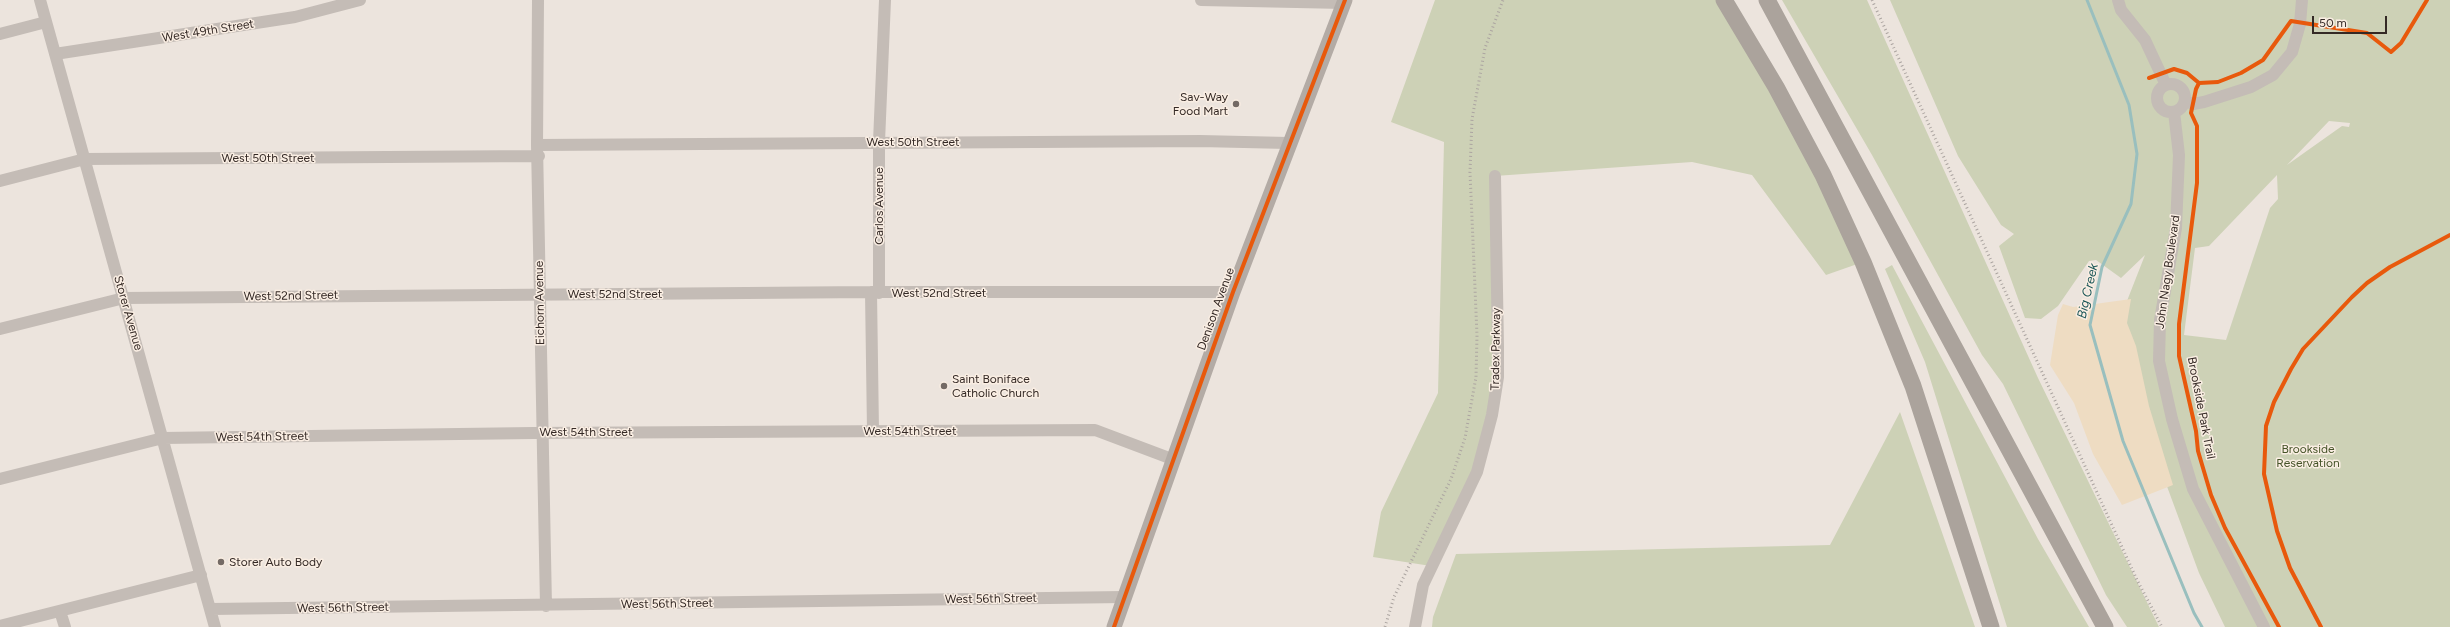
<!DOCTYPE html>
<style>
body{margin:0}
#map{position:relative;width:2450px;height:627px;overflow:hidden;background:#ece4dd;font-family:Figtree,sans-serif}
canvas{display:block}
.scale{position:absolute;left:2312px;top:16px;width:75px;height:18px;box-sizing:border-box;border:2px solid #342925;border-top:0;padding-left:5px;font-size:12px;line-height:14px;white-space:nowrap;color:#342925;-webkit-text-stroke:3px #faeee3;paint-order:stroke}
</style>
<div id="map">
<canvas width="2450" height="627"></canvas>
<div class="scale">50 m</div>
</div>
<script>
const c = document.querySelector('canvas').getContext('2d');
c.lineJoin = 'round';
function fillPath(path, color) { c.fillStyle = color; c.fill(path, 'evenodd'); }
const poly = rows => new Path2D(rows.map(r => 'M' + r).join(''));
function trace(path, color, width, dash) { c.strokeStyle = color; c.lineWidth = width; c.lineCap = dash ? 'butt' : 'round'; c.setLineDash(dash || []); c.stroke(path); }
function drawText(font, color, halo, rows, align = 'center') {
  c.font = font + ' Figtree,sans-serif'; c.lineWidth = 3; c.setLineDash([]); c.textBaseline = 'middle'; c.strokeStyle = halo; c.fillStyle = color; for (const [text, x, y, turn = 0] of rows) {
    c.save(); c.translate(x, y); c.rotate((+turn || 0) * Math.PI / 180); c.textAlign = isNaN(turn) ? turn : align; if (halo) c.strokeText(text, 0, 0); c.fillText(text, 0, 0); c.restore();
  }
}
fillPath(poly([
 [1435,0,1724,0,1863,262,1826,275,1752,175,1692,162,1495,176,1498,347,1477,472,1431,566,1373,557,1381,512,1438,393,1444,142,1391,122],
 [1782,0,1867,0,2038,378,2159,627,2127,627,2106,595,2003,384,1982,355,1872,155],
 [1890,0,2450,0,2450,627,2225,627,2199,573,2131,389,2125,306,2145,255,2121,278,2096,260,2089,261,2058,306,2041,319,2025,318,1999,246,2014,234,2001,225,1958,156],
 [2329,121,2350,123,2349,127,2342,126,2287,165],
 [2277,175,2278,199,2270,208,2226,340,2184,335,2195,248,2209,246],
 [1892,265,2038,539,2089,627,2007,627,1925,362,1885,269],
 [1900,412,1975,627,1432,627,1433,617,1456,554,1830,545]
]), '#cdd1b6');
fillPath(poly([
 [2131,299,2127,323,2136,346,2149,406,2173,485,2122,505,2093,454,2074,403,2050,365,2058,315,2063,304,2073,307]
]), '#eedcc2');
trace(poly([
 [2087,0,2129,105,2137,154,2131,204,2102,267,2090,325,2123,441,2194,613,2202,627]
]), '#99bfbe', 3);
trace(poly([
 [40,0,215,627],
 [538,0,537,145,546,606],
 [1201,0,1344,3],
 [2118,0,2121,10,2145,40,2166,85],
 [0,34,46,22],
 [55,54,295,17,360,0],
 '2157 98a14 14 0 1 1 28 0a14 14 0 1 1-28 0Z',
 [2185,101,2193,104,2204,102,2251,87,2273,75,2292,52,2300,24,2302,0],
 [2174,112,2179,155,2176,228,2160,320,2159,361,2172,419,2193,489,2264,627],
 [537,145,1200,141,1288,143],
 [0,181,85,159,539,156],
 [871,292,873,431],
 [879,293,879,142,885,0],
 [0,329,124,298,871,292,1233,292],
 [0,479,163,438,533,433,1095,430,1172,459],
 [211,609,1124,597],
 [60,611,65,627],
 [0,626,201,575],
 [1415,627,1423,585,1477,472,1492,415,1498,377,1498,347,1495,176]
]), '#c4bcb6', 12);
trace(poly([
 [1114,627,1233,292,1345,0]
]), '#b3aba5', 15);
trace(poly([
 [1724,0,1776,87,1823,175,1863,262,1913,386,1991,627],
 [1767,0,2105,627]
]), '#aba39c', 17);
trace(poly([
 [1872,0,2137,580,2162,627],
 [1385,627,1394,597,1451,479,1465,438,1476,377,1477,335,1470,172,1472,119,1485,48,1503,0]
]), '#aca5a1', 3, [1, 3]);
trace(poly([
 [2149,78,2174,69,2187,73,2199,83],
 [1114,627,1233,292,1345,0],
 [2279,627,2225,528,2211,495,2198,451,2196,431,2179,356,2179,324,2197,183,2197,126,2191,113,2196,89,2199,83,2218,82,2241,73,2263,60,2291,21,2367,33,2391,52,2401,43,2427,0],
 [2321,627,2290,568,2277,531,2264,474,2266,426,2274,402,2291,369,2303,349,2352,297,2367,283,2390,267,2450,235]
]), '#e8590c', 4);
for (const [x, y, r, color] of [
 [1236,104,4,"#746a65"],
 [944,386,4,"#746a65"],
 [221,562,4,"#746a65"]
]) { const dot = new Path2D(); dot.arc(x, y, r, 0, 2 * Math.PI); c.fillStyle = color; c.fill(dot); trace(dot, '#faeee3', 1.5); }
drawText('12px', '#342925', '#faeee3', [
 ["West 49th Street",208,31,-9],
 ["West 50th Street",913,142],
 ["West 50th Street",268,158],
 ["Carlos Avenue",879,206,-90],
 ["John Nagy Boulevard",2168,272,-82],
 ["West 52nd Street",939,293],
 ["West 52nd Street",615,294],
 ["West 52nd Street",291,296,-1],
 ["Eichorn Avenue",540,303,-91],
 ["Denison Avenue",1216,309,-70],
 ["Storer Avenue",128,313,74],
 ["Tradex Parkway",1496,349,-89],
 ["Brookside Park Trail",2201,408,79],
 ["West 54th Street",910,431],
 ["West 54th Street",586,432],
 ["West 54th Street",262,437,-1],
 ["West 56th Street",991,599,-1],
 ["West 56th Street",667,604,-1],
 ["West 56th Street",343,608,-1]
]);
drawText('12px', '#342925', '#faeee3', [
 ["Sav-Way",1228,97,"right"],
 ["Food Mart",1228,111,"right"],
 ["Saint Boniface",952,379],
 ["Catholic Church",952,393],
 ["Storer Auto Body",229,562]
], 'left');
drawText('12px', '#455328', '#faeee3', [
 ["Brookside",2308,449],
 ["Reservation",2308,463]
]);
drawText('italic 13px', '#195557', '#faeee3', [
 ["Big Creek",2088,291,-77]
]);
</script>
